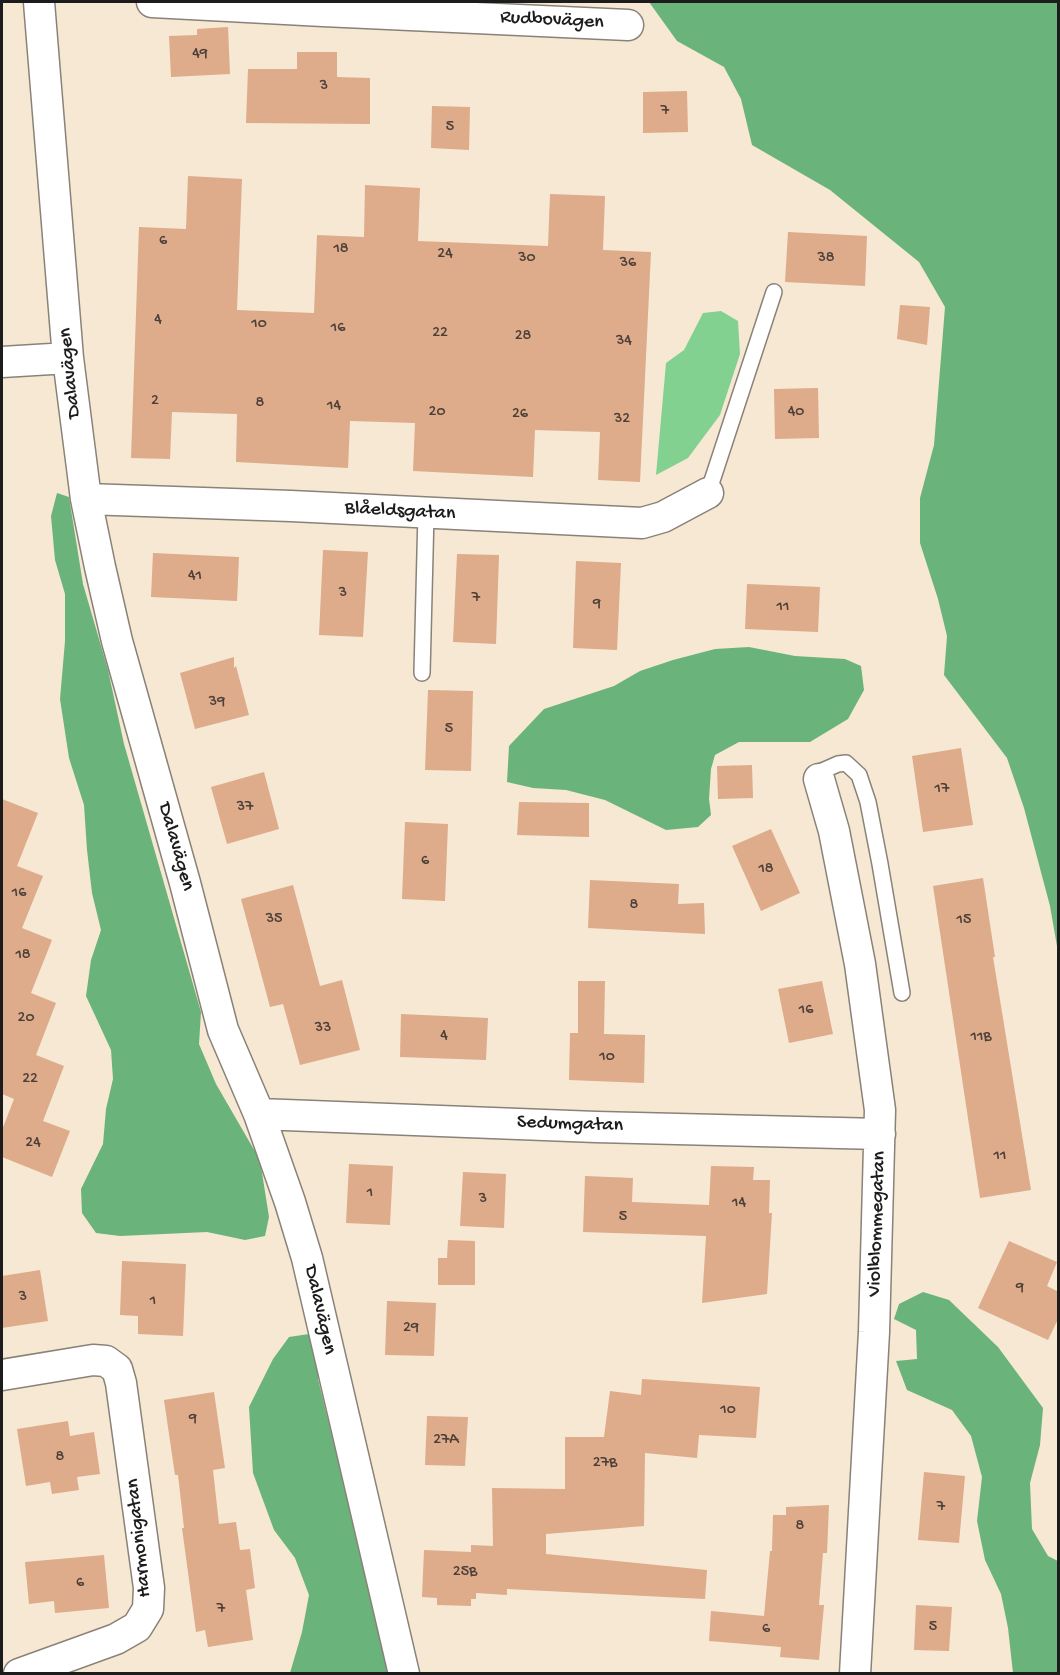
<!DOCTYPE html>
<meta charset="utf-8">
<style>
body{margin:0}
#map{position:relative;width:1060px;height:1675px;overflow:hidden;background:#f6e8d3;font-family:"Gochi Hand",sans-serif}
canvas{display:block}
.frame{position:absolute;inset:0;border:3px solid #1c1c1c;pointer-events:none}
</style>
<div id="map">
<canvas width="1060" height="1675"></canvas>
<div class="frame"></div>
</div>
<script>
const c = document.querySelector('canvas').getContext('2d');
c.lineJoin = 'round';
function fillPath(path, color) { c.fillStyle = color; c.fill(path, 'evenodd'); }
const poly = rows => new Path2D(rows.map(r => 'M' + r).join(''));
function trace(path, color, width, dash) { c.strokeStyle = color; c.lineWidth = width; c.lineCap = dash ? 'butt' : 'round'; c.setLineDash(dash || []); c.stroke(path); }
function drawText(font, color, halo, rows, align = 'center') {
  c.font = font + ' "Gochi Hand",sans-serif'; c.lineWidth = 5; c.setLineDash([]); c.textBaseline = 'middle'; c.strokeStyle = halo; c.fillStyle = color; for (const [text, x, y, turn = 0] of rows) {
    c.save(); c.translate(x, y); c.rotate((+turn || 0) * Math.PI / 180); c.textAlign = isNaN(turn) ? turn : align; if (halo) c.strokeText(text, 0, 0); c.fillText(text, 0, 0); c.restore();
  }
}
fillPath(poly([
 [721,311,738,321,740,354,720,415,688,458,656,475,666,363,684,350,703,313]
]), '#83d191');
fillPath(poly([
 [649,2,1058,2,1058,952,1050,906,1024,808,1007,758,944,675,947,636,938,599,920,543,920,498,934,445,945,307,919,262,830,190,752,145,741,99,724,67,677,41],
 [57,493,69,497,83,584,108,670,124,744,201,1012,199,1044,216,1084,260,1160,269,1217,265,1236,245,1240,207,1232,120,1236,96,1233,82,1213,81,1189,103,1144,106,1109,113,1079,111,1050,86,996,91,960,101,930,92,893,87,850,84,805,69,758,60,699,65,641,65,594,55,560,51,516],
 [749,647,795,656,845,659,861,666,864,690,848,719,810,742,739,742,715,755,711,769,709,799,711,815,698,827,666,830,605,800,566,790,533,788,507,782,509,746,544,709,614,686,640,671,673,660,715,649],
 [923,1292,949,1300,998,1347,1043,1408,1040,1445,1030,1483,1032,1529,1048,1556,1058,1561,1058,1673,1013,1673,1008,1628,1001,1594,985,1560,977,1521,982,1477,971,1436,952,1410,907,1390,896,1361,917,1359,916,1330,894,1319,899,1304],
 [309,1334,321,1359,318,1379,333,1440,358,1517,393,1673,290,1673,302,1632,309,1595,295,1558,274,1530,253,1473,249,1407,273,1359,289,1337]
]), '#6ab37b');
fillPath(poly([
 [228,27,230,74,171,77,169,36,197,35,197,29],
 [297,52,337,52,337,77,370,78,370,124,246,123,248,69,297,69],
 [687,91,688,132,643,133,643,92],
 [432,106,470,107,469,150,431,148],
 [188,176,242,179,237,310,314,313,317,235,364,237,365,185,420,188,418,241,548,246,550,194,605,196,603,250,651,252,640,482,598,480,600,432,535,430,533,477,413,471,415,423,350,421,348,468,236,462,237,414,172,412,170,459,131,458,139,227,186,229],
 [788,232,867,236,865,286,785,282],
 [900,305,930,307,927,345,897,339],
 [818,388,819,438,775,439,774,389],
 [323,550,368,552,363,637,319,635],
 [153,553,239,557,237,601,151,597],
 [457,554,499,555,496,644,453,642],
 [576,561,621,563,617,650,573,648],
 [747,584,820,587,818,632,745,629],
 [234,657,234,668,236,666,249,715,195,729,180,673],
 [428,690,473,691,471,771,425,770],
 [961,748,973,825,923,832,912,756],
 [752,765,753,798,718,799,717,766],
 [264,772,279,829,227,844,211,787],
 [2,799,38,813,17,866,43,876,22,928,52,940,31,993,56,1003,36,1055,64,1066,43,1121,70,1131,52,1177,2,1157,2,1130,14,1099,2,1094],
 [519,802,589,803,589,837,517,835],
 [405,822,448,824,445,901,402,899],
 [771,829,800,893,761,911,732,846],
 [983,878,995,957,993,957,1031,1190,980,1198,933,886],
 [590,880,679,884,678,904,704,903,705,934,588,928],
 [293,885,320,986,342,980,360,1050,300,1065,283,1004,270,1007,241,899],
 [578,981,605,981,604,1034,645,1035,644,1083,569,1080,570,1033,578,1033],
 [822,981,833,1034,789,1043,778,989],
 [401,1014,488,1018,486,1060,400,1057],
 [349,1164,393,1166,390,1225,346,1223],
 [711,1166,754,1167,753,1180,770,1180,769,1213,772,1213,767,1294,702,1303,706,1236,583,1232,585,1176,633,1178,632,1202,709,1205],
 [463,1172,506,1174,504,1228,460,1226],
 [448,1240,475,1241,475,1285,438,1285,438,1258,447,1258],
 [1009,1241,1057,1262,1047,1286,1059,1292,1059,1317,1048,1340,978,1308],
 [122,1261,186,1264,183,1336,138,1334,138,1316,120,1315],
 [40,1270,48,1321,2,1328,2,1276],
 [387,1301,436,1303,434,1356,385,1355],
 [642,1379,760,1387,756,1438,699,1435,697,1458,645,1453,644,1526,546,1534,546,1554,707,1570,705,1599,507,1589,507,1595,476,1593,476,1599,471,1599,471,1606,437,1605,437,1598,422,1597,424,1550,471,1552,471,1545,493,1546,492,1488,565,1489,565,1437,604,1437,610,1391,641,1395],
 [214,1392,225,1468,213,1470,219,1524,236,1522,240,1550,250,1549,255,1588,246,1590,253,1640,208,1647,205,1630,196,1632,182,1528,184,1528,178,1475,175,1475,164,1400],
 [427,1416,468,1417,465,1466,425,1465],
 [68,1421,70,1436,94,1432,100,1474,77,1477,79,1490,52,1494,50,1482,26,1486,17,1429],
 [924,1472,965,1476,959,1543,918,1540],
 [829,1505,827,1553,823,1553,819,1605,824,1605,819,1660,780,1657,781,1647,709,1641,711,1611,764,1616,770,1551,772,1551,773,1515,786,1515,786,1507],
 [104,1555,109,1608,55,1613,54,1601,29,1604,25,1562],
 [916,1605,952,1607,949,1651,914,1650]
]), '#deab8b');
const service = poly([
 [708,493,774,292],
 [422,673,426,513],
 [819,779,822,771,838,764,846,763,859,775,868,802,880,864,902,993]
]);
const minor = poly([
 [39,2,68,358,86,499,100,567,117,641,185,883,223,1030,259,1114,290,1202,307,1258,404,1674],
 [152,2,323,11,628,25],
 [2,362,68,358],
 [86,499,291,506,642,523,663,517,708,493],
 [819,779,834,831,860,964,880,1110,874,1332,855,1674],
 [259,1114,596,1127,880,1134],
 [2,1375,93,1360,106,1361,117,1369,121,1383,149,1588,148,1609,137,1627,116,1639,19,1674]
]);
trace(service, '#898278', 18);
trace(minor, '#898278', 33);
trace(service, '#fff', 15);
trace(minor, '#fff', 30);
drawText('16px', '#4c4038', null, [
 ["49",200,55],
 ["3",324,87],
 ["7",665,112],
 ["5",450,128],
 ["6",163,242],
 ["18",341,250],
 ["24",445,255],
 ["30",527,259],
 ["38",826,259],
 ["36",628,264],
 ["4",158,321],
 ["10",259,325],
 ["16",338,329],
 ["22",440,334],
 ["28",523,337],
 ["34",624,342],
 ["2",155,402],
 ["8",260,404],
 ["14",334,407],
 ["20",437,413],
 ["40",796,413],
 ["26",520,415],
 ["32",622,420],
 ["41",195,577],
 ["3",343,594],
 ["7",476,599],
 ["9",597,605],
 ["11",783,608],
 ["39",217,703],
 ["5",449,730],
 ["17",942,790],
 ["37",245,808],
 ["6",425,862],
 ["18",766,870],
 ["16",19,894],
 ["8",634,906],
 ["35",274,920],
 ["15",964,921],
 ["18",23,956],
 ["16",806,1011],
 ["20",26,1019],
 ["33",323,1029],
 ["4",444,1037],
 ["11B",981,1038],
 ["10",607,1058],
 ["22",30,1080],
 ["24",33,1144],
 ["11",1000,1157],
 ["1",370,1194],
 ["3",483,1200],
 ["14",739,1204],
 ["5",623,1218],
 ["9",1020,1289],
 ["3",23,1298],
 ["1",153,1302],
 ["29",411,1329],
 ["10",728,1411],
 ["9",193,1420],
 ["27A",446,1441],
 ["8",60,1458],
 ["27B",605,1464],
 ["7",941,1508],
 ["8",800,1527],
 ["25B",465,1573],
 ["6",80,1584],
 ["7",221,1610],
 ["5",933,1628],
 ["6",766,1630]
]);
drawText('20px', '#1c1c1c', '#fff', [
 ["Rudbovägen",552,21,3],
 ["Dalavägen",71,373,-96],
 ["Blåeldsgatan",400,512,3],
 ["Dalavägen",175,847,74],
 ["Sedumgatan",570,1125,2],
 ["Violblommegatan",878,1224,-88],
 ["Dalavägen",319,1310,77],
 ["Harmonigatan",140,1538,-96]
]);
</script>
